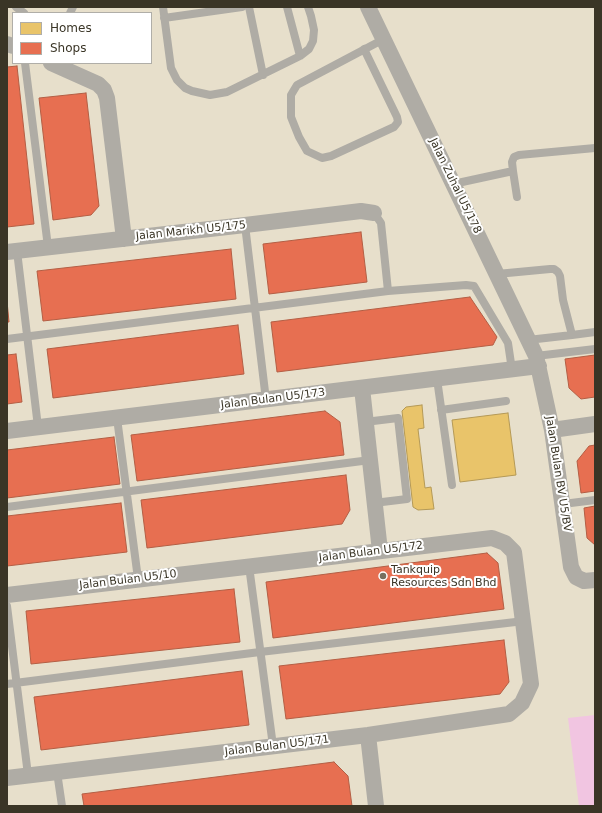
<!DOCTYPE html>
<style>
body{margin:0}
#map{position:relative;width:602px;height:813px;overflow:hidden;background:#e7dfcb;font-family:"DejaVu Sans",sans-serif}
canvas{display:block}
.frame{position:absolute;inset:0;border:8px solid #3a3526;pointer-events:none}
.legend{position:absolute;left:12px;top:12px;width:140px;height:52px;box-sizing:border-box;background:#fff;border:1px solid #b0aea8;margin:0;padding:5px 7px;list-style:none;font-size:12px;color:#3a3526}
.legend li{display:flex;align-items:center;gap:8px;height:20px}
.legend b{width:20px;border:1px solid #b0aea8}
</style>
<div id="map">
<canvas width="602" height="813"></canvas>
<div class="frame"></div>
<ul class="legend">
<li><b style="height:11px;background:#e9c46a"></b>Homes</li>
<li><b style="height:11px;background:#e76f51"></b>Shops</li>
</ul>
</div>
<script>
const c = document.querySelector('canvas').getContext('2d');
c.lineJoin = 'round';
function fillPath(path, color) { c.fillStyle = color; c.fill(path, 'evenodd'); }
const poly = rows => new Path2D(rows.map(r => 'M' + r).join(''));
function trace(path, color, width, dash) { c.strokeStyle = color; c.lineWidth = width; c.lineCap = dash ? 'butt' : 'round'; c.setLineDash(dash || []); c.stroke(path); }
function drawText(font, color, halo, rows, align = 'center') {
  c.font = font + ' "DejaVu Sans",sans-serif'; c.lineWidth = 4; c.setLineDash([]); c.textBaseline = 'middle'; c.strokeStyle = halo; c.fillStyle = color; for (const [text, x, y, turn = 0] of rows) {
    c.save(); c.translate(x, y); c.rotate((+turn || 0) * Math.PI / 180); c.textAlign = isNaN(turn) ? turn : align; if (halo) c.strokeText(text, 0, 0); c.fillText(text, 0, 0); c.restore();
  }
}
fillPath(poly([
 [595,715,595,806,579,806,568,718]
]), '#f1c5e1');
const homes = poly([
 [422,405,424,428,418,429,425,488,431,487,434,509,418,510,413,507,402,411,406,407,422,405],
 [508,413,516,475,460,482,452,420,508,413]
]);
fillPath(homes, '#e9c46a');
trace(homes, '#b49956', 1);
const shops = poly([
 [17,66,34,224,7,227,7,67,17,66],
 [86,93,99,206,91,215,53,220,39,98,86,93],
 [361,232,367,282,269,294,263,244,361,232],
 [231,249,236,299,43,321,37,271,231,249],
 [470,297,497,337,493,345,277,372,271,322,470,297],
 [7,301,9,322,7,322,7,301],
 [238,325,244,374,53,398,47,349,238,325],
 [16,354,22,402,7,404,7,355,16,354],
 [595,355,595,397,581,399,569,388,565,359,595,355],
 [325,411,340,422,344,455,137,481,131,435,325,411],
 [114,437,120,484,7,498,7,450,114,437],
 [595,445,595,491,581,493,577,461,589,446,595,445],
 [346,475,350,510,342,524,147,548,141,500,346,475],
 [121,503,127,552,7,566,7,516,121,503],
 [595,506,595,545,587,538,584,508,595,506],
 [487,553,498,563,504,609,273,638,266,582,487,553],
 [234,589,240,642,31,664,26,611,234,589],
 [504,640,509,682,500,694,286,719,279,666,504,640],
 [242,671,249,725,41,750,34,697,242,671],
 [334,762,348,776,352,806,84,806,82,794,334,762]
]);
fillPath(shops, '#e76f51');
trace(shops, '#b35e44', 1);
trace(poly([
 [16,7,24,13],
 [163,7,171,68,177,80,185,88,192,91,210,95,227,92,300,56,309,49,313,41,314,30,311,16,308,7],
 [249,7,263,75],
 [287,7,300,56],
 [70,13,73,7],
 [164,18,242,7],
 [364,49,397,117,398,122,394,127,331,156,322,158,307,151,299,137,291,117,291,95,297,85,384,39],
 [25,63,48,247],
 [513,171,517,197],
 [453,184,513,171,512,162,514,157,519,155,595,148],
 [374,213,381,223,388,291],
 [245,225,266,400],
 [17,251,38,427],
 [497,274,550,269,554,269,558,272,560,276,563,300,572,335,595,332],
 [7,339,388,291,466,285,474,286,508,343,512,370],
 [528,340,572,335],
 [536,356,595,349],
 [437,379,452,485],
 [441,410,506,401],
 [117,418,138,579],
 [365,422,398,418,407,499,374,503],
 [563,504,595,500],
 [7,507,370,460],
 [249,566,273,746],
 [7,606,28,775],
 [7,684,260,652,524,621],
 [57,772,62,806]
]), '#afaca5', 8);
trace(poly([
 [368,7,536,356,552,430,571,567,576,577,584,581,595,580],
 [7,44,13,46],
 [51,63,98,84,104,90,107,98,124,239],
 [7,252,245,225,361,211,374,213],
 [362,388,380,551],
 [552,430,595,424],
 [7,431,539,366],
 [7,595,492,538,505,543,514,552,531,684,522,703,509,714,368,735,7,778],
 [368,735,376,806]
]), '#afaca5', 16);
for (const [x, y, r, color] of [
 [383,576,4,"#777060"]
]) { const dot = new Path2D(); dot.arc(x, y, r, 0, 2 * Math.PI); c.fillStyle = color; c.fill(dot); trace(dot, '#fff', 1.5); }
drawText('11px', '#3a3526', '#fff', [
 ["Jalan Zuhal U5/178",455,186,64],
 ["Jalan Marikh U5/175",191,231,-6],
 ["Jalan Bulan U5/173",273,399,-7],
 ["Jalan Bulan BV U5/BV",558,474,81],
 ["Jalan Bulan U5/172",371,552,-7],
 ["Jalan Bulan U5/10",128,580,-7],
 ["Jalan Bulan U5/171",277,746,-7]
]);
drawText('11px', '#3a3526', '#fff', [
 ["Tankquip",391,570],
 ["Resources Sdn Bhd",391,583]
], 'left');
</script>
